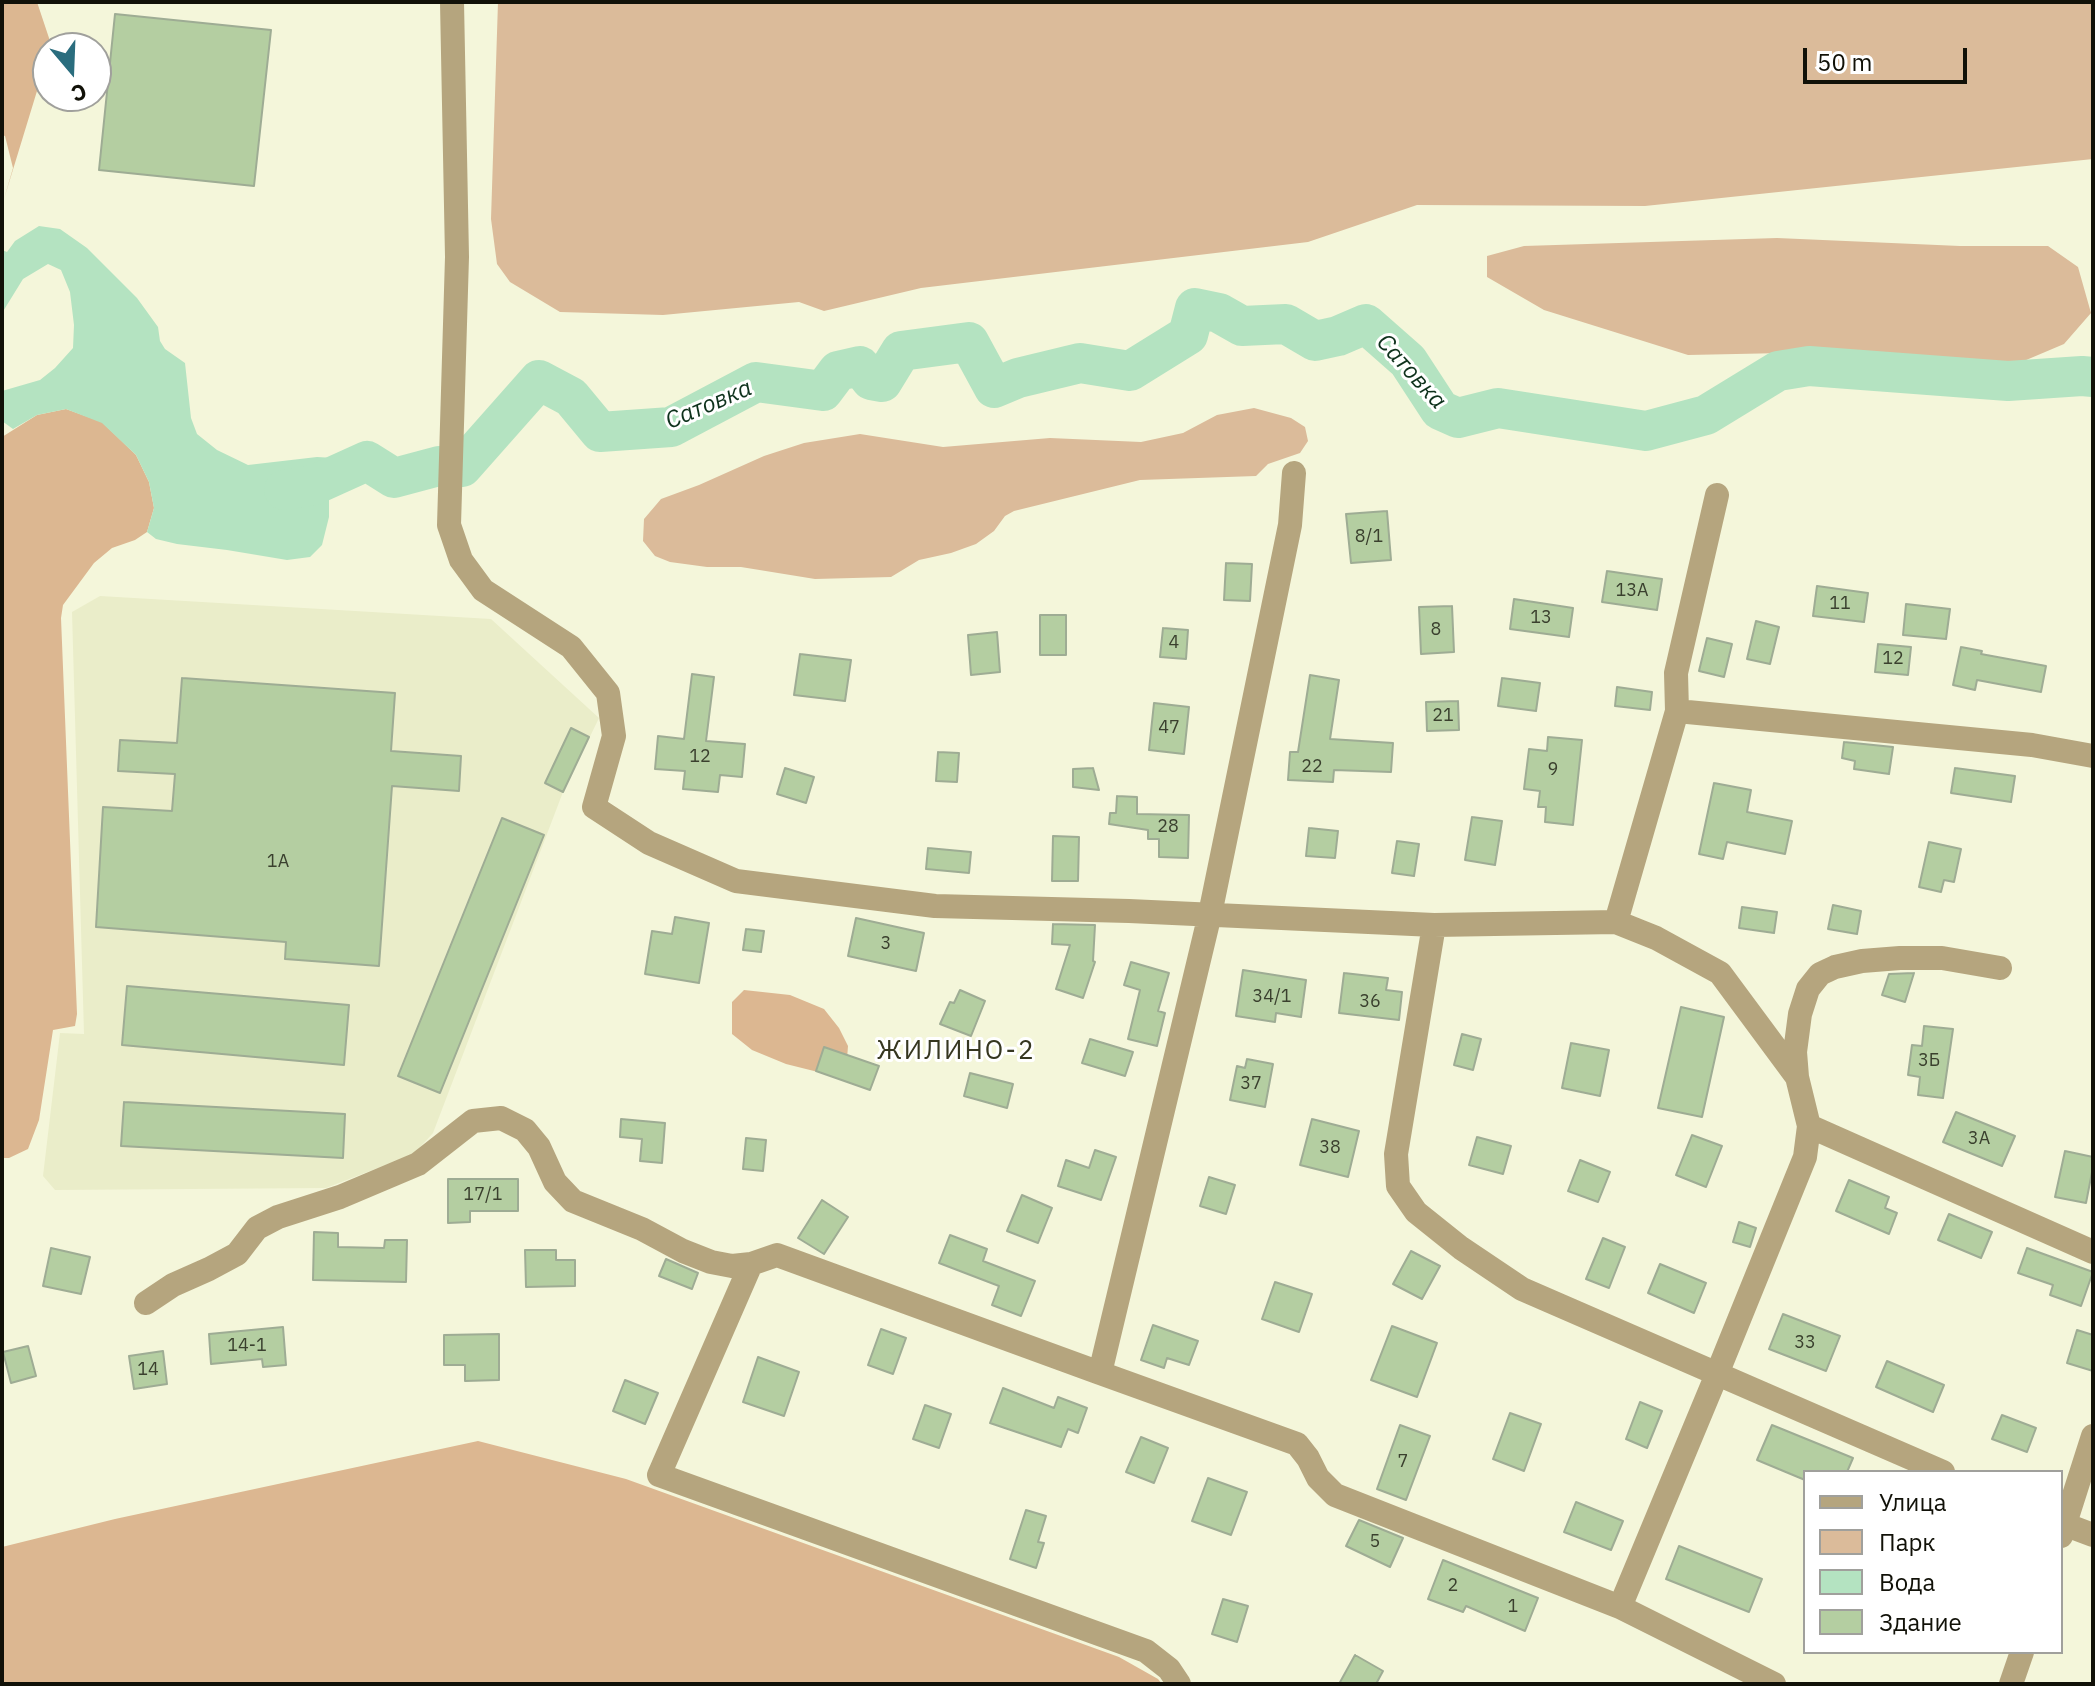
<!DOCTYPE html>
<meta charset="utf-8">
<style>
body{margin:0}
#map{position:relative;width:2095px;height:1686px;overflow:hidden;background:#f4f6da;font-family:"IBM Plex Sans",sans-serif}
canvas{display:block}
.frame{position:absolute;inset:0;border:4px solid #111108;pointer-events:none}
.legend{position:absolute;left:1803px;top:1470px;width:260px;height:184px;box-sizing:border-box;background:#fff;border:2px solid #a0a09c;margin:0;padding:10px 14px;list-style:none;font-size:24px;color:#111108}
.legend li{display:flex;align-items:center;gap:16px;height:40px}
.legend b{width:40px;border:2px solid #a0a09c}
.north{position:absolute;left:32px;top:32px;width:80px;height:80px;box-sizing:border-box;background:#fff;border:2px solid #a0a09c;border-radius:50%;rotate:161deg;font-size:22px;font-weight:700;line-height:32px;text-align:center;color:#111108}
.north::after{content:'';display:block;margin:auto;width:28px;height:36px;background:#2a6d7e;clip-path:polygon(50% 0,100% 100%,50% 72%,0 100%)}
.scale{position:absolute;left:1803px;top:48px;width:164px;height:36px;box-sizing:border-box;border:4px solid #111108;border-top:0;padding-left:10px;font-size:24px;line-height:28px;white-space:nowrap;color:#111108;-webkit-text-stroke:6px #fff;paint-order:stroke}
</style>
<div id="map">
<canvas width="2095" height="1686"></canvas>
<div class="frame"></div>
<ul class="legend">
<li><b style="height:10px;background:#b5a57e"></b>Улица</li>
<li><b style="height:22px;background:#dbbb9a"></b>Парк</li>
<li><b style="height:22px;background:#b4e3c1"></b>Вода</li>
<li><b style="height:22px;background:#b4cea1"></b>Здание</li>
</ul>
<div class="north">С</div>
<div class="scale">50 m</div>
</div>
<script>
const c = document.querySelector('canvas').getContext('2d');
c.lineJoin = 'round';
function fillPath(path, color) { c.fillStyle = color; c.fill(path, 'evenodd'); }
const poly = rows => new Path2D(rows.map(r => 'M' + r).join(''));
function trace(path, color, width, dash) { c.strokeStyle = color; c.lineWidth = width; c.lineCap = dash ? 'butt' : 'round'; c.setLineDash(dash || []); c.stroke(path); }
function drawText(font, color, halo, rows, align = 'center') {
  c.font = font + ' "IBM Plex Sans",sans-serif'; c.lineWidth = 6; c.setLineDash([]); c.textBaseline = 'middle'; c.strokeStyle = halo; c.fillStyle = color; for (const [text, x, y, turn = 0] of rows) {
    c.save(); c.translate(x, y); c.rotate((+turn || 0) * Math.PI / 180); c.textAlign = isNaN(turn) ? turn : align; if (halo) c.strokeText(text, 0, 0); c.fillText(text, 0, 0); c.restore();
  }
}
fillPath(poly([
 [100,596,491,619,599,718,563,792,433,1133,414,1154,326,1188,55,1190,43,1176,60,1033,84,1034,72,612]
]), '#eaedc9');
fillPath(poly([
 [498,2,2093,2,2093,159,1645,206,1417,205,1308,242,921,288,824,311,799,302,663,315,560,312,510,282,497,264,491,219],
 [1777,238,1960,246,2048,246,2078,267,2091,313,2064,344,2005,369,1882,362,1784,353,1688,355,1544,310,1487,277,1487,256,1524,246],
 [1254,408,1291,418,1305,427,1308,441,1300,453,1268,464,1256,476,1140,480,1014,511,1005,516,994,531,976,544,951,553,919,560,891,577,815,579,741,567,707,567,670,562,655,556,643,541,644,519,661,499,699,485,764,456,804,443,860,434,943,447,1050,438,1141,442,1183,433,1217,415]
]), '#dbbb9a');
fillPath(poly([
 [2,2,37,2,51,44,50,48,48,48,48,55,4,199,13,168,5,136,2,135],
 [66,409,102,422,136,455,149,482,154,508,147,532,135,540,112,548,94,563,63,605,61,618,77,1014,75,1026,53,1030,39,1120,28,1149,9,1158,2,1158,2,437,37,415],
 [744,990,790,995,824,1009,839,1028,848,1046,847,1059,822,1073,786,1064,752,1050,732,1034,732,1002],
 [478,1441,626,1479,1119,1657,1158,1679,1162,1684,2,1684,2,1547,115,1519]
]), '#dcb791');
fillPath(poly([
 [39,226,60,229,87,248,137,298,158,327,160,341,165,349,185,363,191,418,197,434,217,450,248,465,317,457,334,458,338,465,329,494,329,517,322,545,310,557,287,560,227,550,177,544,156,539,147,532,154,508,149,482,136,455,102,423,66,409,37,415,13,429,2,421,2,391,40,380,55,368,73,348,74,325,70,292,61,270,48,264,23,279,2,313,2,250,7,252,15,241]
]), '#b4e3c1');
trace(poly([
 [462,467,539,380,571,397,600,432,671,427,756,382,823,391,838,371,860,366,871,380,882,382,901,351,969,342,994,388,1018,378,1080,363,1130,371,1188,335,1195,308,1219,313,1242,326,1286,324,1315,341,1338,336,1366,324,1408,361,1440,410,1458,418,1498,408,1646,431,1706,415,1778,371,1809,366,2008,381,2082,376,2093,377],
 [284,490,314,485,367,461,394,478,439,466]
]), '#b4e3c1', 40);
const building = poly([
 [115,14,271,30,254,186,99,170,115,14],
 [1387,511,1391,560,1351,563,1346,514,1387,511],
 [1226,563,1252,564,1250,601,1224,600,1226,563],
 [1607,571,1662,579,1657,610,1602,602,1607,571],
 [1817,586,1868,593,1864,622,1813,616,1817,586],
 [1514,599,1573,608,1569,637,1510,629,1514,599],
 [1906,604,1950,609,1946,639,1903,635,1906,604],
 [1452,606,1454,652,1421,654,1419,607,1452,606],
 [1040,615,1066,615,1066,655,1040,655,1040,615],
 [1756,621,1779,627,1770,664,1747,659,1756,621],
 [1163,628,1188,630,1186,659,1160,657,1163,628],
 [997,632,1000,672,971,675,968,635,997,632],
 [1707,638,1732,644,1724,677,1699,671,1707,638],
 [1878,644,1911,647,1908,675,1875,672,1878,644],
 [1961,647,1982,651,1981,654,2046,666,2041,692,1977,680,1975,690,1953,685,1961,647],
 [800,654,851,660,845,701,794,695,800,654],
 [692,674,714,677,706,741,745,744,742,777,720,775,718,792,683,789,685,771,655,769,658,736,684,739,692,674],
 [1310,675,1339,680,1330,739,1393,743,1391,772,1334,770,1333,782,1288,780,1290,752,1298,752,1310,675],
 [182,678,395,693,391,751,461,756,459,791,392,786,379,966,285,959,286,942,96,927,103,807,172,811,175,774,118,771,120,740,177,743,182,678],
 [1502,678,1540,683,1536,711,1498,706,1502,678],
 [1617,687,1652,692,1650,710,1615,706,1617,687],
 [1458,701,1459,730,1427,731,1426,702,1458,701],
 [1154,703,1189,707,1184,754,1149,750,1154,703],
 [571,728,589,737,563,792,545,783,571,728],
 [1548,737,1582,740,1573,825,1545,822,1546,807,1538,807,1540,791,1524,789,1529,749,1547,751,1548,737],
 [1844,742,1893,747,1889,774,1854,769,1855,761,1842,758,1844,742],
 [938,752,959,753,957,782,936,781,938,752],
 [785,768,814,777,806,803,777,794,785,768],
 [1093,768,1099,790,1073,787,1073,769,1093,768],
 [1955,768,2015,776,2011,802,1951,793,1955,768],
 [1714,783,1751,790,1747,812,1792,821,1785,854,1727,842,1723,859,1699,854,1714,783],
 [1117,796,1137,797,1137,814,1189,815,1188,858,1159,857,1159,839,1148,839,1148,830,1109,824,1110,813,1116,813,1117,796],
 [1472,817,1502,821,1495,865,1465,860,1472,817],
 [502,818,544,835,440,1093,398,1076,502,818],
 [1309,828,1338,831,1335,858,1306,856,1309,828],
 [1053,836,1079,837,1078,881,1052,881,1053,836],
 [1397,841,1419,844,1414,876,1392,873,1397,841],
 [1929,842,1961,849,1954,882,1944,880,1941,892,1919,887,1929,842],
 [928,848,971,852,969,873,926,869,928,848],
 [1833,905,1861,911,1857,934,1828,929,1833,905],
 [1742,907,1777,912,1774,933,1739,928,1742,907],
 [675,917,709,923,699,983,645,974,652,931,672,934,675,917],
 [856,918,924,933,916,971,848,956,856,918],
 [1053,924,1095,925,1093,961,1095,962,1083,998,1056,989,1070,945,1052,944,1053,924],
 [746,929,764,931,761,952,743,950,746,929],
 [1131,962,1169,973,1158,1011,1165,1013,1157,1046,1128,1039,1140,990,1124,985,1131,962],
 [1243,970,1306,980,1301,1017,1276,1013,1275,1022,1236,1016,1243,970],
 [1344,973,1388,978,1386,990,1402,992,1399,1020,1339,1013,1344,973],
 [1914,973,1905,1002,1882,995,1889,974,1914,973],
 [127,986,349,1005,344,1065,122,1045,127,986],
 [960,990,985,1001,971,1036,940,1024,950,1002,954,1003,960,990],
 [1681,1007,1724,1017,1702,1117,1658,1108,1681,1007],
 [1924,1026,1953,1029,1943,1098,1918,1095,1920,1077,1908,1075,1912,1045,1922,1046,1924,1026],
 [1462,1034,1481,1039,1473,1070,1454,1065,1462,1034],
 [1090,1039,1133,1052,1125,1076,1082,1063,1090,1039],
 [1571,1043,1609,1050,1600,1096,1562,1088,1571,1043],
 [824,1047,879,1066,870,1090,816,1071,824,1047],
 [1247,1059,1273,1064,1265,1107,1230,1100,1237,1066,1245,1068,1247,1059],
 [970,1073,1013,1084,1007,1108,964,1096,970,1073],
 [124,1102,345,1114,343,1158,121,1146,124,1102],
 [1956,1112,2015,1136,2002,1166,1943,1142,1956,1112],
 [621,1119,665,1123,662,1163,640,1161,642,1139,620,1137,621,1119],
 [1312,1119,1359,1131,1348,1177,1300,1165,1312,1119],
 [1692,1135,1722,1146,1706,1187,1676,1175,1692,1135],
 [1477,1137,1511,1146,1503,1174,1469,1165,1477,1137],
 [746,1138,766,1140,763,1171,743,1169,746,1138],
 [1095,1150,1116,1157,1101,1200,1058,1186,1066,1160,1089,1168,1095,1150],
 [2065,1151,2093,1157,2093,1167,2086,1203,2055,1197,2065,1151],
 [1580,1160,1610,1172,1598,1202,1568,1191,1580,1160],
 [1209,1177,1235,1185,1226,1214,1200,1206,1209,1177],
 [448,1179,518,1179,518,1211,470,1211,470,1222,448,1223,448,1179],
 [1849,1180,1889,1197,1885,1208,1897,1213,1889,1234,1836,1211,1849,1180],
 [1022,1195,1052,1208,1038,1243,1007,1231,1022,1195],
 [822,1200,848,1217,824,1254,798,1238,822,1200],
 [1949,1214,1992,1232,1981,1258,1938,1240,1949,1214],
 [1739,1222,1756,1228,1750,1247,1733,1242,1739,1222],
 [314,1232,338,1233,338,1247,384,1248,385,1240,407,1240,406,1282,313,1280,314,1232],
 [950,1235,987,1249,983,1261,1035,1281,1021,1316,992,1305,999,1286,939,1263,950,1235],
 [1603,1238,1625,1247,1609,1288,1586,1279,1603,1238],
 [51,1248,90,1257,81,1294,43,1286,51,1248],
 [2027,1248,2093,1272,2081,1306,2050,1295,2053,1285,2018,1273,2027,1248],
 [525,1250,556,1250,556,1260,575,1260,575,1286,526,1287,525,1250],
 [1411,1251,1440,1266,1422,1299,1393,1284,1411,1251],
 [666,1259,698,1273,692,1289,659,1276,666,1259],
 [1660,1264,1706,1283,1694,1313,1648,1293,1660,1264],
 [1275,1282,1312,1294,1299,1332,1262,1319,1275,1282],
 [1783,1314,1840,1336,1826,1371,1769,1349,1783,1314],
 [1153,1325,1198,1341,1189,1365,1167,1358,1164,1368,1141,1360,1153,1325],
 [1392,1326,1437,1343,1417,1397,1371,1380,1392,1326],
 [283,1327,286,1365,263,1367,262,1359,211,1364,209,1334,283,1327],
 [881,1329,906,1338,893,1374,868,1365,881,1329],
 [2077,1330,2093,1335,2093,1371,2067,1363,2077,1330],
 [499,1334,499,1380,465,1381,465,1365,444,1365,444,1335,499,1334],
 [28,1346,36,1376,11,1383,3,1352,28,1346],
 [163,1351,167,1384,134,1389,129,1356,163,1351],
 [758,1357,799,1372,784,1416,743,1402,758,1357],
 [1887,1361,1944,1385,1933,1412,1876,1387,1887,1361],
 [625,1380,658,1393,645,1424,613,1411,625,1380],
 [1003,1388,1054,1408,1058,1397,1087,1408,1078,1433,1068,1429,1061,1447,990,1423,1003,1388],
 [1640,1402,1662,1411,1647,1448,1626,1439,1640,1402],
 [925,1405,951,1414,939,1448,913,1439,925,1405],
 [1510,1413,1541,1424,1524,1471,1493,1459,1510,1413],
 [2002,1415,2036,1428,2027,1452,1992,1439,2002,1415],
 [1400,1425,1430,1436,1406,1500,1377,1489,1400,1425],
 [1772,1425,1853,1458,1847,1472,1805,1472,1805,1480,1757,1460,1772,1425],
 [1141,1437,1168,1448,1154,1483,1126,1472,1141,1437],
 [1208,1478,1247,1492,1231,1535,1192,1521,1208,1478],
 [1576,1502,1623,1521,1611,1550,1564,1532,1576,1502],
 [1026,1510,1046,1516,1038,1542,1044,1543,1036,1568,1010,1559,1026,1510],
 [1359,1520,1403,1538,1390,1567,1346,1546,1359,1520],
 [1679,1546,1762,1579,1749,1612,1666,1579,1679,1546],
 [1443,1560,1538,1598,1525,1631,1466,1606,1463,1612,1428,1599,1443,1560],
 [1223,1599,1248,1606,1237,1642,1212,1634,1223,1599],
 [1355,1655,1383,1671,1376,1684,1339,1684,1355,1655]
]);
fillPath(building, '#b4cea1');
trace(building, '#9eac94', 2);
trace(poly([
 [452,2,457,257,449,525,461,560,483,590,571,647,608,693,614,736,594,807,649,843,736,881,935,906,1129,911,1434,925,1616,922],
 [1294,473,1290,525,1210,914,1100,1373,1297,1444,1308,1458,1318,1478,1335,1495,1620,1607,1774,1684],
 [1677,711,2032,745,2093,756],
 [1434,925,1396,1154,1398,1186,1416,1212,1461,1248,1522,1289,1943,1472],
 [1797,1077,1795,1052,1800,1014,1808,989,1820,974,1835,967,1862,961,1900,958,1942,958,2000,968],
 [1809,1126,2093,1252],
 [751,1264,659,1475,1146,1651,1169,1669,1179,1684],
 [146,1303,173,1285,209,1269,237,1254,257,1228,278,1217,340,1197,418,1164,473,1121,501,1118,525,1130,539,1147,555,1182,573,1201,642,1229,683,1251,711,1262,732,1266,751,1264,777,1255,1100,1373],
 [2061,1523,2093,1535],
 [2061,1536,2093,1436],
 [1620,1607,1717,1374,1805,1157,1809,1126,1797,1077,1720,973,1656,938,1616,922,1677,711,1676,673,1717,495],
 [2011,1684,2022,1652]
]), '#b5a57e', 24);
drawText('18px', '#3a402e', null, [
 ["8/1",1369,537],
 ["13А",1632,591],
 ["11",1840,604],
 ["13",1541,618],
 ["8",1436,630],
 ["4",1174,643],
 ["12",1893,659],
 ["21",1443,716],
 ["47",1169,728],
 ["12",700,757],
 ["22",1312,767],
 ["9",1553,770],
 ["28",1168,827],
 ["1А",278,862],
 ["3",886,944],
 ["34/1",1272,997],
 ["36",1370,1002],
 ["3Б",1929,1061],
 ["37",1251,1084],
 ["3А",1979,1139],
 ["38",1330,1148],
 ["17/1",483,1195],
 ["33",1805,1343],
 ["14-1",247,1346],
 ["14",148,1370],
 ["7",1403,1462],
 ["5",1375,1542],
 ["2",1453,1586],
 ["1",1513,1607]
]);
drawText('italic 24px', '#0e321c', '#fff', [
 ["Сатовка",1411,372,48],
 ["Сатовка",709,405,-23]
]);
c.letterSpacing = '2px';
drawText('26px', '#363720', '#fff', [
 ["ЖИЛИНО-2",956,1051]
]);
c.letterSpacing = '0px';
</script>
